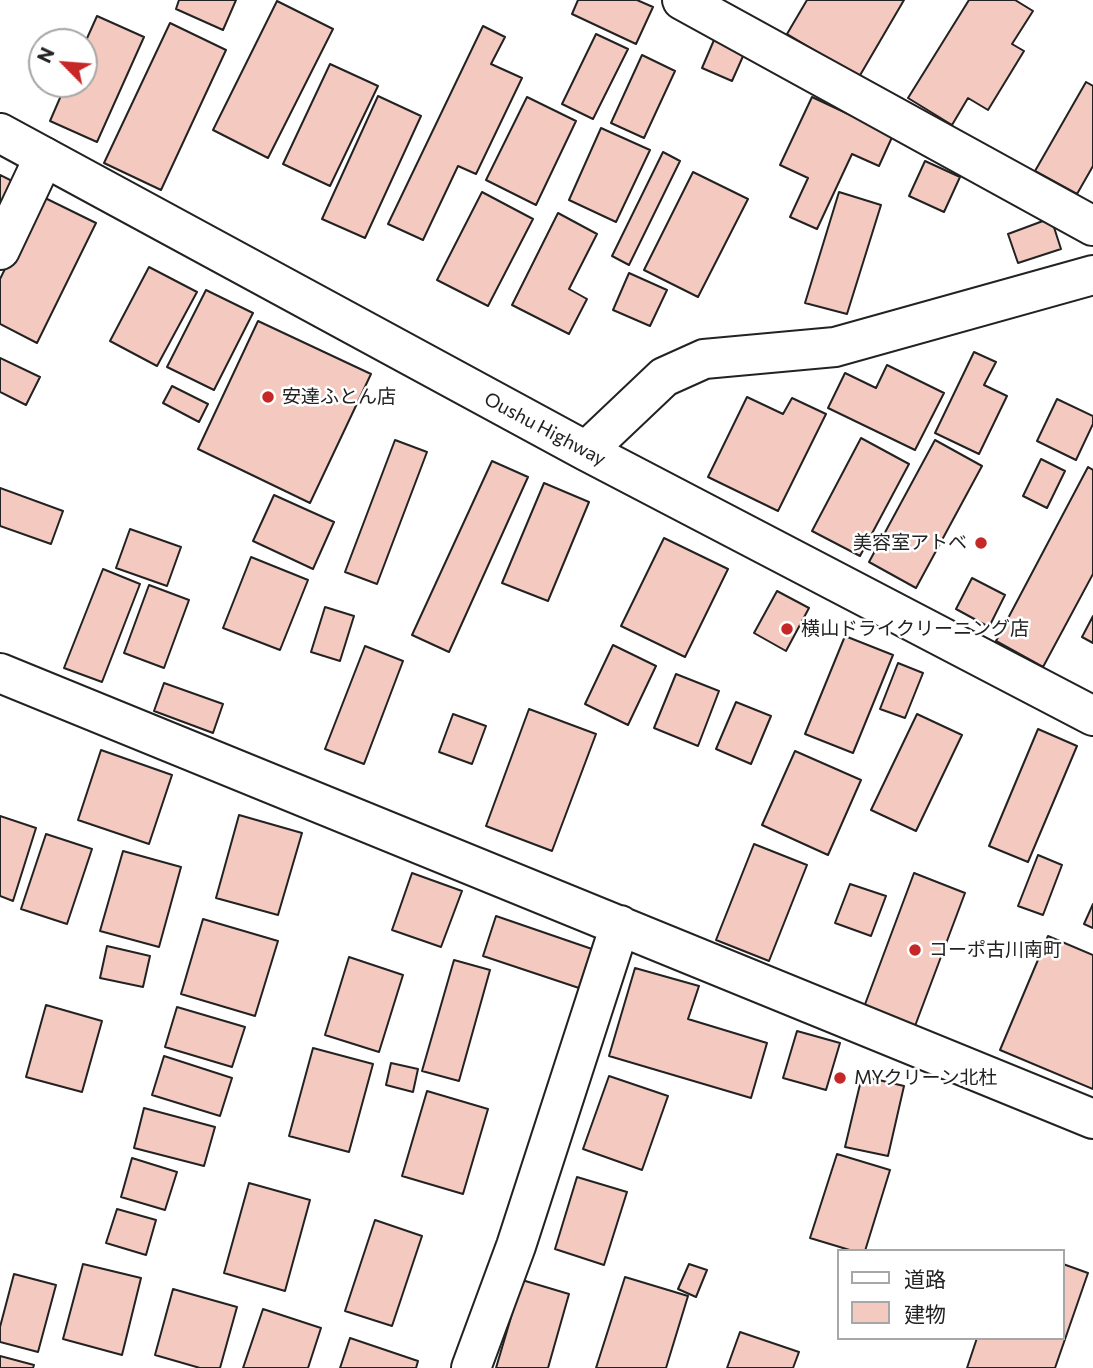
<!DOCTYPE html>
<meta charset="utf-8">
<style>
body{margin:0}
#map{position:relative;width:1093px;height:1368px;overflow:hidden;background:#fff;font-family:Commissioner,"Noto Sans JP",sans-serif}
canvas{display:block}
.legend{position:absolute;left:837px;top:1249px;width:228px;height:91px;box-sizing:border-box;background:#fff;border:2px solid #a7a7a7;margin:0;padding:9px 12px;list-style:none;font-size:21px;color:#222}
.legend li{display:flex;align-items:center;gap:14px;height:35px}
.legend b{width:35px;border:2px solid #a7a7a7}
.north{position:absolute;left:28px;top:28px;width:70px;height:70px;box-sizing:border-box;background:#fff;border:2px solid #a7a7a7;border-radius:50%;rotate:295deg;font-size:19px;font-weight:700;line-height:28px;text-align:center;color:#222}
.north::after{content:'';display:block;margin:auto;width:24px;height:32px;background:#c62828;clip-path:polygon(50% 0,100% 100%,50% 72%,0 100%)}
</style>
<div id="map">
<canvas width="1093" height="1368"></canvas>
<ul class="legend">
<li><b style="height:9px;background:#fff"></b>道路</li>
<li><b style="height:19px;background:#f3c9c0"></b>建物</li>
</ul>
<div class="north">N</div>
</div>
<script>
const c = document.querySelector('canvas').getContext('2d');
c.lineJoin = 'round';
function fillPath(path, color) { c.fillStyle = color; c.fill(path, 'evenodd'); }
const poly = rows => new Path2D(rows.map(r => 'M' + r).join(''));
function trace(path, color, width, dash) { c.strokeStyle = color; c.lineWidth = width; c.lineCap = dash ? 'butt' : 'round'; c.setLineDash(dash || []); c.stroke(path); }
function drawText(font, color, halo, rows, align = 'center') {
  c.font = font + ' Commissioner,"Noto Sans JP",sans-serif'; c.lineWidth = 5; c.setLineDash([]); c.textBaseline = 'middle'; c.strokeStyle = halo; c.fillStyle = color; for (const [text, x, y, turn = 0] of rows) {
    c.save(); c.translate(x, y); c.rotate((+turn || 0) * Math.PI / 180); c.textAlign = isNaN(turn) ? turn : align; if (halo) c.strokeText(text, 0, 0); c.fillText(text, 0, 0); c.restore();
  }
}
const building = poly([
 [179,0,236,0,223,30,176,9,179,0],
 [578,0,637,0,653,7,636,44,572,14,578,0],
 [807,0,904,0,859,77,787,34,807,0],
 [969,0,1015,0,1033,11,1012,44,1024,51,988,110,968,98,952,125,908,98,969,0],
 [277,1,333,29,268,158,213,130,277,1],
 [97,16,144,37,97,142,50,121,66,84,84,84,84,45,97,16],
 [170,23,226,50,161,190,104,163,170,23],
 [483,26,505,37,491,64,522,78,476,174,458,166,423,240,388,224,483,26],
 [596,34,628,49,593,119,562,104,596,34],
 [714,40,744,54,732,81,702,68,714,40],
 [642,55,675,71,644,138,611,123,642,55],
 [330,64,378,86,330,186,283,164,330,64],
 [1086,82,1093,86,1093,166,1077,194,1035,171,1086,82],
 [378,96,421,116,365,238,322,219,378,96],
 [527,97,576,121,536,205,486,180,527,97],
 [812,97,893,135,879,166,852,154,817,229,790,217,808,178,780,165,812,97],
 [601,128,650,150,616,222,569,200,601,128],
 [663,152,680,161,629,265,612,256,663,152],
 [925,161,960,177,944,212,909,196,925,161],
 [693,172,748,199,698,297,644,270,693,172],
 [0,175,22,186,0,222,0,175],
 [482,192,533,219,488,306,437,280,482,192],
 [839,192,881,205,847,314,805,303,839,192],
 [41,196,96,223,37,343,0,324,0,279,41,196],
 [558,213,597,234,569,289,587,299,569,334,512,305,558,213],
 [1051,218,1061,249,1018,263,1008,234,1051,218],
 [149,267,197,292,157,366,110,341,149,267],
 [629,273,667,290,650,326,613,310,629,273],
 [206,290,253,313,214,390,167,367,206,290],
 [258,321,371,374,310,503,198,449,258,321],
 [974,352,996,362,984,385,1007,396,979,454,935,433,974,352],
 [0,358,40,377,26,405,0,392,0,358],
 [887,365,944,393,915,450,828,408,845,373,876,388,887,365],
 [172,386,208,404,199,422,163,403,172,386],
 [747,397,783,414,792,398,826,414,778,511,708,477,747,397],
 [1057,399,1093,416,1093,424,1076,460,1037,441,1057,399],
 [861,438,909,464,860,556,812,531,861,438],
 [395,440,427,452,377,584,345,572,395,440],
 [935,440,982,466,916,588,869,562,935,440],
 [1041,459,1065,471,1047,508,1023,496,1041,459],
 [492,461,528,477,449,652,412,635,492,461],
 [1088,467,1093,470,1093,574,1043,667,996,641,1088,467],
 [544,483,589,502,548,601,502,583,544,483],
 [0,488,63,511,51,544,0,526,0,488],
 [274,495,334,522,313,569,253,541,274,495],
 [130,529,181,547,167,586,116,568,130,529],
 [664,538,728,569,685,657,621,626,664,538],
 [251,557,308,580,280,650,223,628,251,557],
 [103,569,140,584,102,682,64,668,103,569],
 [972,578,1005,595,989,627,956,609,972,578],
 [149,585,189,600,164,668,124,653,149,585],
 [777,591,809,608,786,651,754,633,777,591],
 [325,607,354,616,340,661,311,652,325,607],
 [1093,616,1093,643,1082,637,1093,616],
 [845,636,893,655,853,753,805,734,845,636],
 [613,645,656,666,628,725,585,704,613,645],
 [365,646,403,661,364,764,325,749,365,646],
 [898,663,923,673,905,718,880,709,898,663],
 [676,674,719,691,698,746,654,728,676,674],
 [164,683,223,704,213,733,154,711,164,683],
 [736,702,771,716,751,764,716,749,736,702],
 [529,709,596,734,552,851,486,826,529,709],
 [453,714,486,726,472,764,439,752,453,714],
 [917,714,962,735,916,831,871,810,917,714],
 [1038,729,1077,746,1028,862,989,846,1038,729],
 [101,750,172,775,149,844,78,820,101,750],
 [795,751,861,780,828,855,762,825,795,751],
 [239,815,302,833,278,915,216,898,239,815],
 [0,816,36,828,13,901,0,896,0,816],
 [46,834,92,849,67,924,21,909,46,834],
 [754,844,807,865,769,961,716,940,754,844],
 [123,851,181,867,159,947,100,931,123,851],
 [1038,855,1062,865,1043,915,1018,906,1038,855],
 [412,873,462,891,441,947,392,930,412,873],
 [914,873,965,893,915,1026,864,1007,914,873],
 [850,884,886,896,871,936,835,923,850,884],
 [1093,904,1093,928,1084,924,1093,904],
 [496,916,592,949,579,988,483,956,496,916],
 [203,919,278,941,255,1016,181,994,203,919],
 [1048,936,1093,955,1093,1089,1000,1050,1048,936],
 [107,946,150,956,143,987,100,978,107,946],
 [349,957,403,975,379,1052,325,1035,349,957],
 [454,960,490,970,459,1081,422,1071,454,960],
 [635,968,699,986,688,1019,767,1043,751,1098,609,1056,635,968],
 [46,1005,102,1021,82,1092,26,1077,46,1005],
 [177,1007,245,1027,232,1067,165,1047,177,1007],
 [797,1031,840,1043,826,1090,783,1078,797,1031],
 [313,1048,373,1064,349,1152,289,1136,313,1048],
 [164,1056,232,1078,220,1116,152,1095,164,1056],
 [391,1063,418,1069,413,1092,386,1085,391,1063],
 [609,1076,668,1096,642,1170,583,1149,609,1076],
 [862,1076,904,1086,888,1156,845,1147,862,1076],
 [427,1091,488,1109,463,1194,402,1176,427,1091],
 [144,1108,215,1127,204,1166,134,1148,144,1108],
 [837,1154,890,1170,865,1251,853,1251,810,1238,837,1154],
 [132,1158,177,1172,165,1210,121,1197,132,1158],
 [577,1177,627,1192,604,1265,555,1249,577,1177],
 [249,1183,310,1200,285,1291,224,1273,249,1183],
 [117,1209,156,1220,146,1255,106,1243,117,1209],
 [375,1220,422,1236,392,1326,345,1311,375,1220],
 [83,1264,141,1278,122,1355,63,1339,83,1264],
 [689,1264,707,1270,696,1297,678,1289,689,1264],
 [1063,1264,1088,1273,1055,1368,967,1368,977,1338,1063,1338,1063,1264],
 [14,1274,56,1285,38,1352,0,1342,0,1327,14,1274],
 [625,1277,688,1296,666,1368,596,1368,625,1277],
 [522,1280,569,1294,548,1368,496,1368,522,1280],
 [173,1289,237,1307,220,1368,200,1368,155,1355,173,1289],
 [263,1309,321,1328,308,1368,243,1368,263,1309],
 [740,1332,799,1352,793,1368,727,1368,740,1332],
 [350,1338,418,1361,416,1368,340,1368,350,1338],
 [0,1356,34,1365,33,1368,0,1368,0,1356]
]);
fillPath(building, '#f3c9c0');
trace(building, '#222', 2);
const minor = poly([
 [682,0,1093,226],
 [0,250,44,157],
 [0,673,1093,1119],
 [471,1368,516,1246,620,925]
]);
const tertiary = poly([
 [0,133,586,451,1093,716],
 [586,451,664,377,704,359,835,347,1093,275]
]);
trace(minor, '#222', 42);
trace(tertiary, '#222', 42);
trace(minor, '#fff', 38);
trace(tertiary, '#fff', 38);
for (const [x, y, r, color] of [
 [268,397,7,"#c62828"],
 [981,543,7,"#c62828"],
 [787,629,7,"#c62828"],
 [915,950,7,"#c62828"],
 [840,1078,7,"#c62828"]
]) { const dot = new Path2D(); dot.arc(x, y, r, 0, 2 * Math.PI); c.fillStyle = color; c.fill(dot); trace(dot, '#fff', 2.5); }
drawText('19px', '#222', '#fff', [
 ["安達ふとん店",282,397],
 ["美容室アトベ",967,543,"right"],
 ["横山ドライクリーニング店",801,629],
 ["コーポ古川南町",929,950],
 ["MYクリーン北杜",854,1078]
], 'left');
drawText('19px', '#222', '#fff', [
 ["Oushu Highway",545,429,28]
]);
</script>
